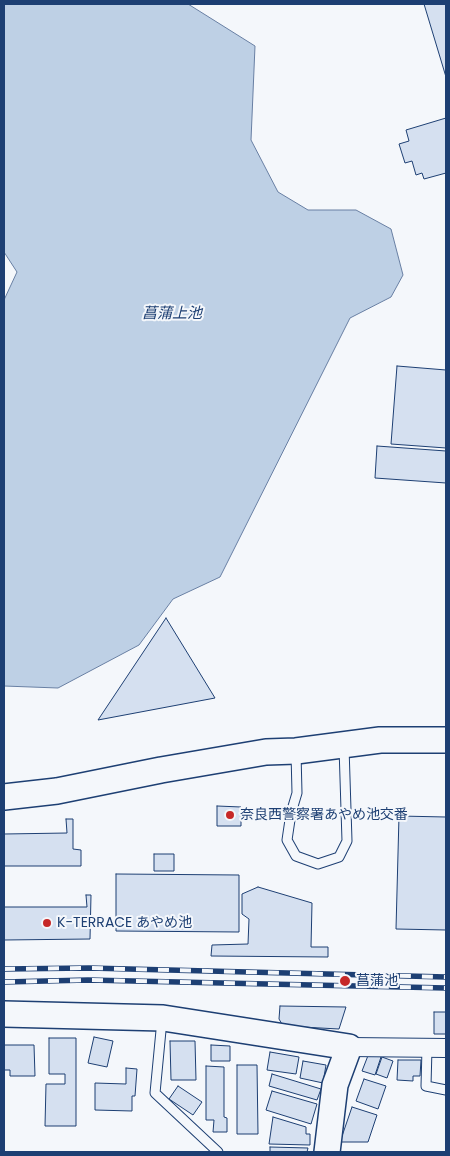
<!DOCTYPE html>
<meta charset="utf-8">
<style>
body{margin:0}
#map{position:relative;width:450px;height:1156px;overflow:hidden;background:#f4f7fb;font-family:Poppins,sans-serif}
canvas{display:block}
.frame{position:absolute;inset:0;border:5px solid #1d3f73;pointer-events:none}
</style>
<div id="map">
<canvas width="450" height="1156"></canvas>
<div class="frame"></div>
</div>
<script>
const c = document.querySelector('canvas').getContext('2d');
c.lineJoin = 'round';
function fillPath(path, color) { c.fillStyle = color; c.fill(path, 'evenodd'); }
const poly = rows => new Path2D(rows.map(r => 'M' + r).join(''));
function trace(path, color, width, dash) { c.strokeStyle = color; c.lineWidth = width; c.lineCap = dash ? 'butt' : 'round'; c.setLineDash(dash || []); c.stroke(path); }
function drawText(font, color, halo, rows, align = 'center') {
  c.font = font + ' Poppins,"Noto Sans JP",sans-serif'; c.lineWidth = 4; c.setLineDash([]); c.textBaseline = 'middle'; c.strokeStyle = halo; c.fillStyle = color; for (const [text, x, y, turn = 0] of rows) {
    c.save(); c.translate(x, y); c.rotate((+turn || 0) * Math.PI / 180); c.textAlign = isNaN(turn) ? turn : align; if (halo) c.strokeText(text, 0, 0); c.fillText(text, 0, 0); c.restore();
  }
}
const water = poly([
 [4,4,188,4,255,46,251,140,278,192,308,210,356,210,391,229,403,275,391,297,350,318,220,577,173,599,139,645,58,688,4,686,4,300,17,272,4,252,4,4]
]);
fillPath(water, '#bed0e5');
trace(water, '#687fa3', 1);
const building = poly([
 [424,4,446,4,446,77,424,4],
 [446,118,446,173,424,179,422,173,416,175,412,161,405,163,399,144,409,141,406,130,446,118],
 [397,366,446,370,446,448,391,444,397,366],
 [377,446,446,451,446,483,375,478,377,446],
 [166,618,215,698,98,720,166,618],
 [217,806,241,807,241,826,217,826,217,806],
 [399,816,446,817,446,930,396,929,399,816],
 [66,819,73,819,73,849,81,850,81,866,4,866,4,834,67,833,66,819],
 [154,854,174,854,174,871,154,871,154,854],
 [116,874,239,875,239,932,116,931,116,874],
 [258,887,312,903,311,947,328,947,328,957,211,956,212,945,248,944,249,919,242,914,242,894,258,887],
 [86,895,91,895,90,939,4,940,4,907,87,907,86,895],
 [280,1006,346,1007,339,1029,283,1026,279,1019,280,1006],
 [434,1012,446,1012,446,1034,434,1034,434,1012],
 [94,1037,113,1041,107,1067,88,1063,94,1037],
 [49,1038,76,1038,76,1126,45,1126,46,1084,65,1084,65,1074,49,1074,49,1038],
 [170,1041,195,1041,196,1080,171,1080,170,1041],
 [4,1045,34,1045,35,1076,10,1076,10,1070,4,1070,4,1045],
 [211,1045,230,1046,230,1061,211,1061,211,1045],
 [270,1052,299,1057,296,1074,267,1070,270,1052],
 [369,1053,381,1057,375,1075,362,1071,369,1053],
 [382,1057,393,1061,387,1078,376,1074,382,1057],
 [398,1060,421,1060,420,1076,413,1076,413,1081,397,1080,398,1060],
 [303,1061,326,1065,323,1083,300,1078,303,1061],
 [237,1065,257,1065,258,1134,237,1134,237,1065],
 [206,1066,224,1067,224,1117,227,1118,227,1132,213,1132,214,1120,206,1120,206,1066],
 [126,1068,137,1069,135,1096,132,1096,132,1111,95,1110,95,1083,126,1084,126,1068],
 [272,1074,321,1089,317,1100,269,1086,272,1074],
 [364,1079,386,1086,378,1109,356,1101,364,1079],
 [178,1086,202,1102,193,1115,169,1099,178,1086],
 [272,1091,317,1104,311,1124,266,1110,272,1091],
 [352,1107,377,1115,368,1142,340,1142,352,1107],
 [273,1117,306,1127,306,1134,310,1134,310,1145,269,1144,273,1117],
 [270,1147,308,1148,307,1152,270,1152,270,1147]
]);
fillPath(building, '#d5e0f0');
trace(building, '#1d3f73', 1);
const lane = poly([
 [296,753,297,793,291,813,287,840,296,856,318,864,339,857,347,841,344,747],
 [162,1020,155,1093,218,1152],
 [427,1048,426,1086,446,1090]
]);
const street = poly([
 [349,1047,446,1048]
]);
const secondary = poly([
 [4,797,57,791,161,770,266,752,296,751,380,740,446,740],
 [4,1014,163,1018,349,1047,335,1085,327,1152]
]);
trace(lane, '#1d3f73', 11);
trace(street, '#1d3f73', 20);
trace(secondary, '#1d3f73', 28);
trace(lane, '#f4f7fb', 9);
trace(street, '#f4f7fb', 18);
trace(secondary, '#f4f7fb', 25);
const rail = poly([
 [4,969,89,968,446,977],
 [4,982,88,980,446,988]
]);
trace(rail, '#1d3f73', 5.5);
trace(rail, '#f4f7fb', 4, [11]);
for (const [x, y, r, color] of [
 [230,815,5,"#c62828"],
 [47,923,5,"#c62828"],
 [345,981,6,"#c62828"]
]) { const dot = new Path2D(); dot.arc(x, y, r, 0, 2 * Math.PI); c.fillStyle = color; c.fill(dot); trace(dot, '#f4f7fb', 2); }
drawText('14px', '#1d3f73', '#f4f7fb', [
 ["奈良西警察署あやめ池交番",240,815],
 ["K-TERRACE あやめ池",57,923],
 ["菖蒲池",356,981]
], 'left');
drawText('italic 15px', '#1d3f73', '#f4f7fb', [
 ["菖蒲上池",172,314]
]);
</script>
